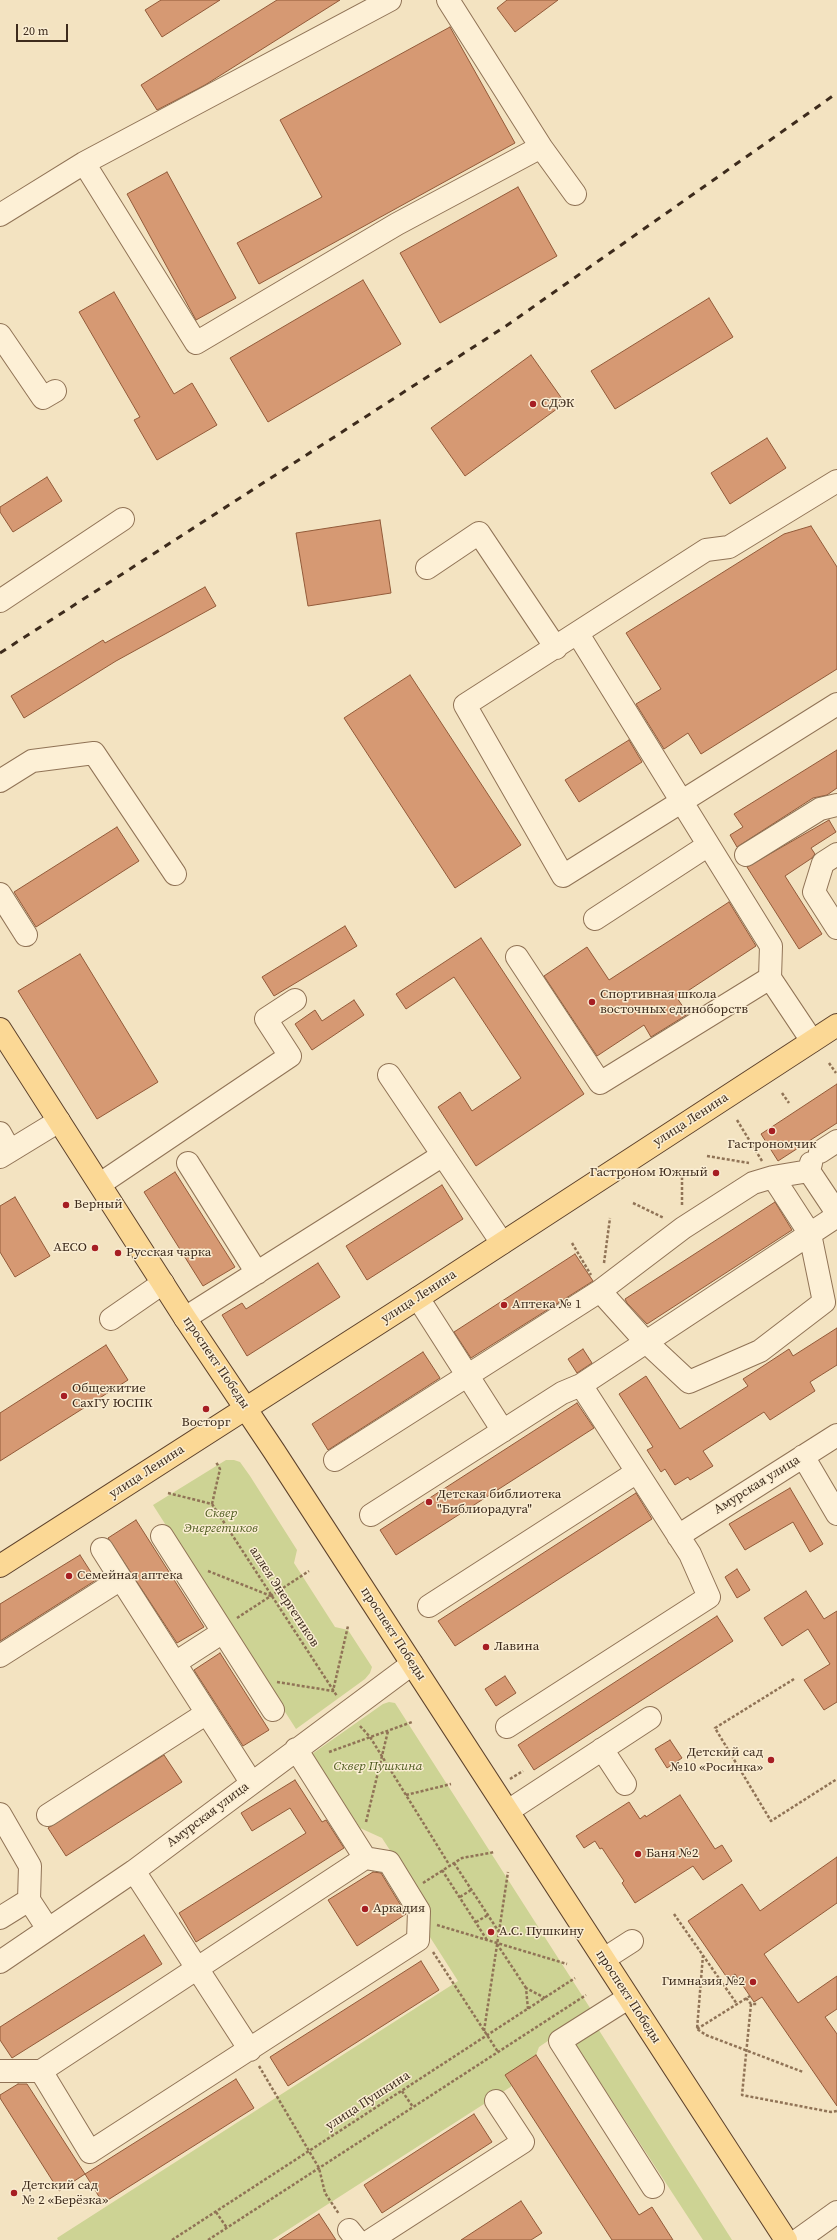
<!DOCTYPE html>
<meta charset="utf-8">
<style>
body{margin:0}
#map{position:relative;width:837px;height:2240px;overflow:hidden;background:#f3e3c1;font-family:"Source Serif 4",serif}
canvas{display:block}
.scale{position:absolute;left:16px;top:24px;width:52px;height:18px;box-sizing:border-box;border:2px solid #3d2b1c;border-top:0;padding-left:5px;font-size:12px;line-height:14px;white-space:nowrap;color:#3d2b1c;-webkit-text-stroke:3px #faedd2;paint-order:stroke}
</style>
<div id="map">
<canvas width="837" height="2240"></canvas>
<div class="scale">20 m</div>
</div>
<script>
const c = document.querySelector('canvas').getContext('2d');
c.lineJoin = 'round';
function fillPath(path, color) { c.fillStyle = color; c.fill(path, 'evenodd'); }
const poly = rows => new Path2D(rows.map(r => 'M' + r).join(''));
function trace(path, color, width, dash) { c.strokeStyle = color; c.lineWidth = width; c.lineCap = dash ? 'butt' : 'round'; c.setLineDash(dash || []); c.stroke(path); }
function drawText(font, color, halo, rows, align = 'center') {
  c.font = font + ' "Source Serif 4",serif'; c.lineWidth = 3; c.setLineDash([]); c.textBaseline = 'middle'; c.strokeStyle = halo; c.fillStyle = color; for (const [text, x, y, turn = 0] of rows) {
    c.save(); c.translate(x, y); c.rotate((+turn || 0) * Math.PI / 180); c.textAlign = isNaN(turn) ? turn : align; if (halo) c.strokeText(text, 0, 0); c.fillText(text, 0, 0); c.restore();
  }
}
fillPath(poly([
 [226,1460,234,1460,240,1462,250,1476,297,1550,294,1563,335,1627,348,1630,372,1667,370,1673,365,1679,296,1729,153,1505],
 [389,1702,395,1703,592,2011,539,2047,536,2055,506,2075,512,2086,272,2240,58,2240,57,2238,458,1981,428,1934,428,1909,382,1838,360,1828,312,1754,383,1704],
 [595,2024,732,2240,703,2240,572,2039]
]), '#cdd394');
const building = poly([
 [161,0,220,0,162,37,145,10,161,0],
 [277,0,340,0,205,85,157,110,141,85,277,0],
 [507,0,558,0,515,32,497,8,507,0],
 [450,27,515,143,259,284,237,243,322,197,280,120,450,27],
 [167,172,236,298,196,320,127,194,167,172],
 [518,187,557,256,440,323,400,253,518,187],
 [363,280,401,344,268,422,230,358,363,280],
 [114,292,174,394,192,383,217,425,157,460,134,420,140,417,79,312,114,292],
 [709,298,733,337,615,409,591,371,709,298],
 [531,355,565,403,465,476,431,428,531,355],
 [767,438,786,468,730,504,711,473,767,438],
 [47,477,62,501,13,532,0,512,0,507,47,477],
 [380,520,391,593,308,606,296,533,380,520],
 [811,526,837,567,837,669,701,754,688,733,664,749,636,704,661,689,626,633,784,534,811,526],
 [205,587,216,606,116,661,24,718,11,696,103,640,105,643,205,587],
 [410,675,521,845,455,888,344,718,410,675],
 [629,740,642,762,579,802,565,780,629,740],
 [837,750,837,788,827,795,813,798,737,847,730,835,743,827,734,814,837,750],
 [829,820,836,832,811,848,815,854,812,858,785,876,822,934,799,949,747,867,829,820],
 [117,827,139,861,36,927,14,892,117,827],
 [729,902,756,946,677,998,688,1014,651,1037,644,1025,597,1056,544,976,587,947,609,980,729,902],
 [345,926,357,946,274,996,262,977,345,926],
 [481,938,584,1094,476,1166,438,1107,460,1092,472,1111,521,1078,454,977,406,1009,396,994,481,938],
 [80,954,158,1082,97,1119,18,991,80,954],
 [354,1000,364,1015,312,1050,295,1024,315,1010,322,1021,354,1000],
 [837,1084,837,1123,778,1161,761,1134,837,1084],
 [175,1172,235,1267,203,1286,144,1192,175,1172],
 [442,1185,463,1219,367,1280,346,1246,442,1185],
 [15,1197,50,1256,15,1277,0,1252,0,1206,15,1197],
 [775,1202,792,1230,647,1324,627,1303,625,1299,775,1202],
 [575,1254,593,1281,471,1358,454,1332,575,1254],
 [318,1263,340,1297,247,1356,222,1315,242,1303,246,1309,318,1263],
 [837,1328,837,1365,810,1382,815,1391,770,1420,764,1412,703,1451,713,1466,690,1480,688,1477,675,1485,665,1469,661,1472,647,1450,653,1447,619,1394,646,1376,680,1429,748,1386,743,1379,757,1370,789,1349,793,1356,837,1328],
 [106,1345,128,1380,0,1461,0,1413,106,1345],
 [583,1349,592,1363,577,1373,568,1359,583,1349],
 [423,1352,440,1378,328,1450,312,1424,423,1352],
 [577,1403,594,1428,396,1555,380,1530,577,1403],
 [790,1488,823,1544,810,1552,793,1522,745,1550,729,1524,790,1488],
 [636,1493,652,1519,455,1646,438,1621,636,1493],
 [136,1520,204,1627,177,1643,108,1538,136,1520],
 [80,1555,96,1580,0,1641,0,1604,80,1555],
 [737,1569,750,1590,737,1598,725,1577,737,1569],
 [806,1591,824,1619,837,1611,837,1702,824,1710,804,1680,830,1664,808,1629,782,1646,764,1618,806,1591],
 [717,1616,733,1641,534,1770,518,1745,717,1616],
 [220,1653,269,1730,243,1746,194,1670,220,1653],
 [505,1676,516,1693,496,1706,485,1689,505,1676],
 [670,1740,682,1758,667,1768,655,1749,670,1740],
 [164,1755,182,1782,66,1856,48,1828,164,1755],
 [295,1780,322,1822,326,1820,344,1848,196,1942,179,1913,306,1833,290,1808,252,1831,241,1813,295,1780],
 [680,1795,715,1849,722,1845,732,1861,703,1880,693,1866,635,1903,622,1883,624,1881,602,1848,600,1849,595,1841,584,1848,576,1836,629,1802,640,1819,645,1815,646,1817,680,1795],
 [837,1857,837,1903,764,1954,798,2003,837,1976,837,2009,825,2017,837,2034,837,2106,762,1997,754,2002,735,1974,728,1979,688,1921,742,1884,760,1911,837,1857],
 [373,1872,381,1873,406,1914,357,1946,328,1900,373,1872],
 [144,1935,162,1964,12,2058,0,2040,0,2027,144,1935],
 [421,1961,439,1990,288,2086,270,2057,421,1961],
 [536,2055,639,2215,652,2207,673,2240,612,2240,505,2075,536,2055],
 [236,2079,254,2108,103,2203,85,2174,236,2079],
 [18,2084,27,2084,85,2174,59,2191,0,2098,0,2095,18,2084],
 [474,2114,492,2142,382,2213,364,2185,474,2114],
 [521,2201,542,2233,531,2240,461,2240,521,2201],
 [319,2214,336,2240,279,2240,319,2214]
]);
fillPath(building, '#d69973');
trace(building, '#925a39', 1);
const minor = poly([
 [541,147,575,194],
 [84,163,196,343,397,224,541,147,448,0],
 [0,215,84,163,390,0],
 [0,335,43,398,55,391],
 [837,481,729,547,706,550,465,705,563,876,837,704],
 [427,568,479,533,556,648],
 [0,601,123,519],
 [578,634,771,946,770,978,812,1041],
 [0,781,32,761,94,753,175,874],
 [837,854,823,863,814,892,837,928],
 [746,855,820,809,837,805],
 [0,894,26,935],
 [595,919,707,846],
 [517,957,600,1083,770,978],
 [389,1075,502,1243],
 [0,1133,10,1151],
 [820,1152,837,1141],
 [0,1157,59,1121],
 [188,1163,257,1273],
 [811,1163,809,1171,837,1213],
 [100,1184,290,1056,266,1019,295,1000],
 [600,1291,645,1341,689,1382,760,1351,824,1302,810,1234,773,1177],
 [418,1298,503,1431],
 [185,1318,443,1155],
 [111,1319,163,1283],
 [803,1456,837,1514],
 [335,1460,600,1291,683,1228,753,1183,773,1177,809,1171],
 [371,1515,562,1393,581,1385,837,1216],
 [162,1536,273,1710],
 [678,1536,837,1435],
 [102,1549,121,1579],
 [429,1606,637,1472],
 [0,1656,121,1579,251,1782],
 [175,1663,223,1632],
 [507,1727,709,1597,690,1554,581,1385],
 [296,1749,365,1858],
 [602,1749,625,1784],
 [508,1811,650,1718],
 [0,1814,30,1866,29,1900,48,1929],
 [48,1815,207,1713],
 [134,1871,250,2050],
 [0,1918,29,1900],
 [604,1959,632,1941],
 [0,1962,134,1871,412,1664],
 [628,1998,560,2041,653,2187],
 [0,2071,41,2071,90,2152,418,1940,419,1911,389,1862,365,1858,41,2071],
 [349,2230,357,2240],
 [371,2240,523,2142,496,2101],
 [798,2240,837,2212]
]);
const major = poly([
 [0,1029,185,1318,274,1451,786,2240],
 [0,1566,418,1298,837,1025]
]);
trace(minor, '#907356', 24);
trace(major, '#5d412b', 24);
trace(poly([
 [829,1063,836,1073],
 [782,1093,789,1103],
 [737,1120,762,1161],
 [707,1156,749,1163],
 [682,1172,682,1206],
 [633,1203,664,1218],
 [572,1243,591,1275],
 [604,1263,610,1218],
 [168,1493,212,1504],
 [212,1504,337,1696],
 [212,1504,220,1469,216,1462],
 [208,1571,271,1596],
 [237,1618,309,1571],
 [794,1679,715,1728,771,1821,837,1779],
 [277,1682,333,1691,348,1626],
 [360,1726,370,1737,450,1866],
 [329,1752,412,1722],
 [510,1779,523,1771],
 [406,1795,451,1784],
 [366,1822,388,1731],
 [454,1863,499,1932],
 [442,1870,487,1940],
 [423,1883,462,1858,495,1852],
 [460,1897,471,1890],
 [674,1914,737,2004],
 [476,1922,488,1915],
 [437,1925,567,1964],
 [497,1944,526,1988],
 [433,1952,498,2052],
 [703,1955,697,2029,706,2035,803,2072],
 [746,1998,751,2004,758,2004],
 [751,2004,742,2095,831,2112,837,2111],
 [528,2009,526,1988,545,1998],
 [697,2029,750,1996],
 [484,2031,508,1872],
 [259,2066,319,2168,325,2193,339,2214],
 [402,2091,413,2107],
 [216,2212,227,2228],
 [172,2240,575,1978],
 [208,2240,586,1995]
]), '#907356', 2.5, [3, 2]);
trace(minor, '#fdf0d6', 22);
trace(major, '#fbd895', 22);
trace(poly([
 [0,653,506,326,837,93]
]), '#3d2b1c', 3, [7, 7]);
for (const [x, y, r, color] of [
 [533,404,4,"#a61e23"],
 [592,1002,4,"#a61e23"],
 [772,1131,4,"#a61e23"],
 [716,1173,4,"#a61e23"],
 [66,1205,4,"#a61e23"],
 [95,1248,4,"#a61e23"],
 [118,1253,4,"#a61e23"],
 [504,1305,4,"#a61e23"],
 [64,1396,4,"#a61e23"],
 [206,1409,4,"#a61e23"],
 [429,1502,4,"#a61e23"],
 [69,1576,4,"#a61e23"],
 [486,1647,4,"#a61e23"],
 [771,1760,4,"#a61e23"],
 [638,1854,4,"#a61e23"],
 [365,1909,4,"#a61e23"],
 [491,1932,4,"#a61e23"],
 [753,1982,4,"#a61e23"],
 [14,2193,4,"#a61e23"]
]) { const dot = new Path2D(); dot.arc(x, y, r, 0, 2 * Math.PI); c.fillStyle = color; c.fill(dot); trace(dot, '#faedd2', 1.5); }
drawText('13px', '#3d2b1c', '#faedd2', [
 ["СДЭК",541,404],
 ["Спортивная школа",600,995],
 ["восточных единоборств",600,1010],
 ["Гастрономчик",772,1145,"center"],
 ["Гастроном Южный",708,1173,"right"],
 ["Верный",74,1205],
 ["AECO",87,1248,"right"],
 ["Русская чарка",126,1253],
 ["Аптека № 1",512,1305],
 ["Общежитие",72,1389],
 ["СахГУ ЮСПК",72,1404],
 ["Восторг",206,1423,"center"],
 ["Детская библиотека",437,1495],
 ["\"Библиорадуга\"",437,1510],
 ["Семейная аптека",77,1576],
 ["Лавина",494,1647],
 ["Детский сад",763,1753,"right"],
 ["№10 «Росинка»",763,1768,"right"],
 ["Баня №2",646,1854],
 ["Аркадия",373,1909],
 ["А.С. Пушкину",499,1932],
 ["Гимназия №2",745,1982,"right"],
 ["Детский сад",22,2186],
 ["№ 2 «Берёзка»",22,2201]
], 'left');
drawText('13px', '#3d2b1c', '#faedd2', [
 ["улица Ленина",691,1120,-33],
 ["улица Ленина",419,1297,-33],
 ["проспект Победы",216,1363,56],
 ["улица Ленина",147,1472,-33],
 ["Амурская улица",757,1485,-32],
 ["аллея Энергетиков",284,1597,57],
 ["проспект Победы",393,1634,57],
 ["Амурская улица",208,1815,-37],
 ["проспект Победы",628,1997,57],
 ["улица Пушкина",368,2101,-33]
]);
drawText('italic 13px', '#4f5c20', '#faedd2', [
 ["Сквер",221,1514],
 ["Энергетиков",221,1529],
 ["Сквер Пушкина",378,1767]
]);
</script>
